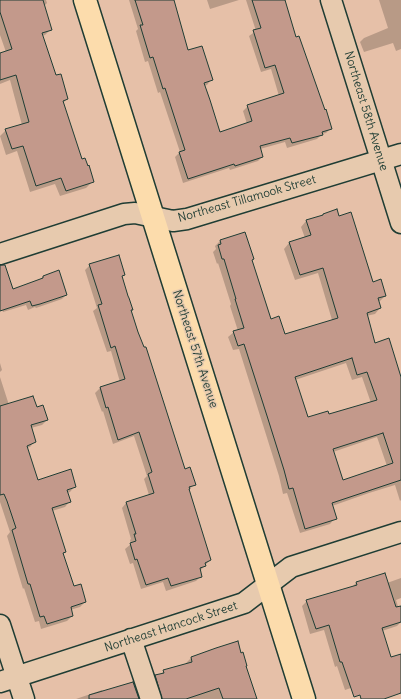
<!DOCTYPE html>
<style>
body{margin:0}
canvas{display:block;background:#e6c0a8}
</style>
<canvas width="401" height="699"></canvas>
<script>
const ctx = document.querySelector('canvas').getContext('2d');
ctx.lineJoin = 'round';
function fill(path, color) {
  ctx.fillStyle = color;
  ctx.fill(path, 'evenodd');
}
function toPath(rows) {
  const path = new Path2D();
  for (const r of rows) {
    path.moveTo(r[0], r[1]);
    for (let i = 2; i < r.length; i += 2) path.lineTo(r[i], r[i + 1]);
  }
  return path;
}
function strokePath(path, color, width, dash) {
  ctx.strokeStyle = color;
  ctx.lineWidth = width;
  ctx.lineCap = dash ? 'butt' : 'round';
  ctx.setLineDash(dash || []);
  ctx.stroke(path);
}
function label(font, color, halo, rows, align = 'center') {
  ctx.font = font + ' Delius,sans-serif';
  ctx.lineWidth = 3;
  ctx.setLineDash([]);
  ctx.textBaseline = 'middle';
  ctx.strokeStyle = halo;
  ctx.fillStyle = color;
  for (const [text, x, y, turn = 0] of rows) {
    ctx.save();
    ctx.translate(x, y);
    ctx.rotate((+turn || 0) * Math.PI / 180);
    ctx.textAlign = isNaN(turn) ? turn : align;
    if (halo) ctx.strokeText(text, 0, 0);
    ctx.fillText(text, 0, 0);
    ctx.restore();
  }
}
const shadow = toPath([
 [0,0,46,0,47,3,44,6,51,29,45,35,42,36,55,76,67,99,63,103,82,161,92,182,86,188,60,196,55,184,30,192,17,151,6,155,0,136,6,130,22,125,10,80,0,84,0,54,6,52,0,35],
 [129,0,174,0,173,0,187,52,211,80,207,85,204,86,220,133,247,124,243,111,248,106,279,96,271,69,261,72,249,36,256,31,246,0,286,0,284,2,295,38,331,128,326,133,322,134,317,139,287,148,285,142,260,149,262,157,258,161,230,170,229,168,183,183,175,157,180,152,160,92,158,93,148,61,145,62,136,31,138,29],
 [207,0,239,0,210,9],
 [379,0,401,0,401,49,396,51,393,43,364,52,360,42,364,38,388,28],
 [323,215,339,217,373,283,385,296,380,301,378,301,380,308,375,314,366,316,375,344,399,370,401,377,401,500,400,501,395,485,369,493,332,506,335,518,330,524,300,533,287,493,283,494,279,476,263,425,239,349,233,350,228,337,234,332,238,331,230,306,231,304,218,263,217,264,213,252,216,249,215,246,220,241,245,233,253,259,252,260,271,320,284,335,332,320,318,273,295,280,284,249,289,243,305,238,301,227,306,221,321,217],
 [346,363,352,380,362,377,371,403,329,416,308,418,295,380],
 [377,437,387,466,342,481,333,452],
 [90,265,124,274,121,277,132,310,131,311,184,470,194,485,188,490,210,560,200,571,201,576,196,581,166,591,163,582,141,589,133,563,130,564,125,549,131,544,130,540,131,539,122,508,126,503,149,495,144,479,147,476,134,436,113,444,103,411,102,412,95,393,100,388,120,382,111,351,107,352,93,311,97,308,85,270],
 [43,277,66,295,62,299,36,308,35,307,28,310,26,305,3,312,0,303,0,296,39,280],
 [0,363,2,370,0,372],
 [0,377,9,405,36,409,47,420,42,425,31,428,35,441,30,447,27,448,37,481,75,486,70,492,67,493,70,501,65,507,52,511,65,552,63,554,74,587,85,602,80,607,70,610,72,616,67,621,41,629,39,621,35,622,24,588,23,589,7,536,10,532,0,502],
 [384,574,387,583,401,578,401,598,396,600,401,616,401,622,397,626,382,631,389,675,345,690,337,666,335,667,324,630,310,634,302,606,307,601,352,587,356,583],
 [191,658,245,667,255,699,156,699,150,682,156,676,160,675,164,671,186,664,186,663],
 [102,690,103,692,138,699,76,699]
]);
const building = toPath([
 [0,0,43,0,52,30,42,33,56,75,61,74,68,99,63,101,82,159,85,158,88,166,89,165,94,182,66,191,61,178,36,186,23,146,12,149,5,129,29,122,16,75,0,80,0,53,12,49,0,12,0,0],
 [135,0,174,0,188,50,202,46,213,80,204,83,210,100,220,132,252,121,247,105,284,93,275,65,265,68,253,30,261,28,252,0,285,0,296,37,299,36,325,110,326,109,332,129,322,132,323,135,292,143,290,138,260,146,263,157,235,166,234,164,188,179,179,152,185,150,165,88,163,89,153,57,150,58,140,25,143,25,135,0],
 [337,209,339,216,351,212,373,282,381,279,386,296,378,298,381,308,367,313,375,343,389,338,401,377,401,480,332,503,337,519,305,529,293,488,289,489,284,470,268,419,244,344,238,346,233,331,244,328,235,299,236,299,224,259,222,259,218,245,221,244,220,240,245,232,254,259,252,260,271,319,279,316,285,334,338,318,323,268,300,275,289,242,311,235,306,220,323,215,323,214,337,209],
 [352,358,357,375,367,372,377,400,329,414,328,411,308,417,295,377,352,358],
 [383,433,393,463,343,480,333,449,383,433],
 [119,255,125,275,122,276,128,296,129,298,133,310,131,310,138,332,144,347,146,347,185,469,190,467,196,485,189,487,190,489,189,489,211,560,205,563,206,566,200,568,202,577,171,586,168,578,146,585,137,559,135,560,130,543,136,541,134,534,136,534,126,502,154,493,148,474,152,472,139,432,118,440,108,407,106,408,100,387,125,379,115,346,111,348,98,305,102,304,89,264,119,255],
 [0,265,5,265,13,289,43,278,43,276,59,270,67,295,40,304,32,306,30,301,0,311,0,265],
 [33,396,37,407,43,405,48,420,31,425,36,442,27,446,38,480,71,469,76,487,67,490,71,502,52,508,66,552,63,553,74,586,81,584,86,602,71,607,73,616,47,624,44,616,40,617,30,584,28,584,12,530,16,528,7,501,4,494,0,495,0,406,33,396],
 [385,573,396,607,401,606,401,622,382,628,391,657,401,654,401,693,384,699,361,699,360,695,354,697,342,662,340,662,329,625,316,629,306,600,357,585,356,582,385,573],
 [238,641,241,653,243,652,247,666,246,666,257,699,223,699,219,688,186,699,162,699,155,675,164,673,163,670,192,662,191,657,216,648,238,641],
 [133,682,139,699,89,699,89,695,133,682]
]);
const minor = toPath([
 [331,0,401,223],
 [0,254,124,214,135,213,173,221,187,219,401,154],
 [0,625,24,699],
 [131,639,151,699],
 [0,682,244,603,291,567,401,532]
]);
const major = toPath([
 [85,0,304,699]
]);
const streetNames = [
 ["Northeast 58th Avenue",366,111,73],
 ["Northeast Tillamook Street",247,199,-16],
 ["Northeast 57th Avenue",195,349,72],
 ["Northeast Hancock Street",171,627,-18]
];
fill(shadow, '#0003');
fill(building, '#c3998b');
strokePath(building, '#1f3d34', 1);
strokePath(minor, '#1f3d34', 23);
strokePath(major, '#1f3d34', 25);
strokePath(minor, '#e7caae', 20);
strokePath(major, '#fcdcac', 22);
label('12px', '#1f3d34', '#e7caae', streetNames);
</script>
